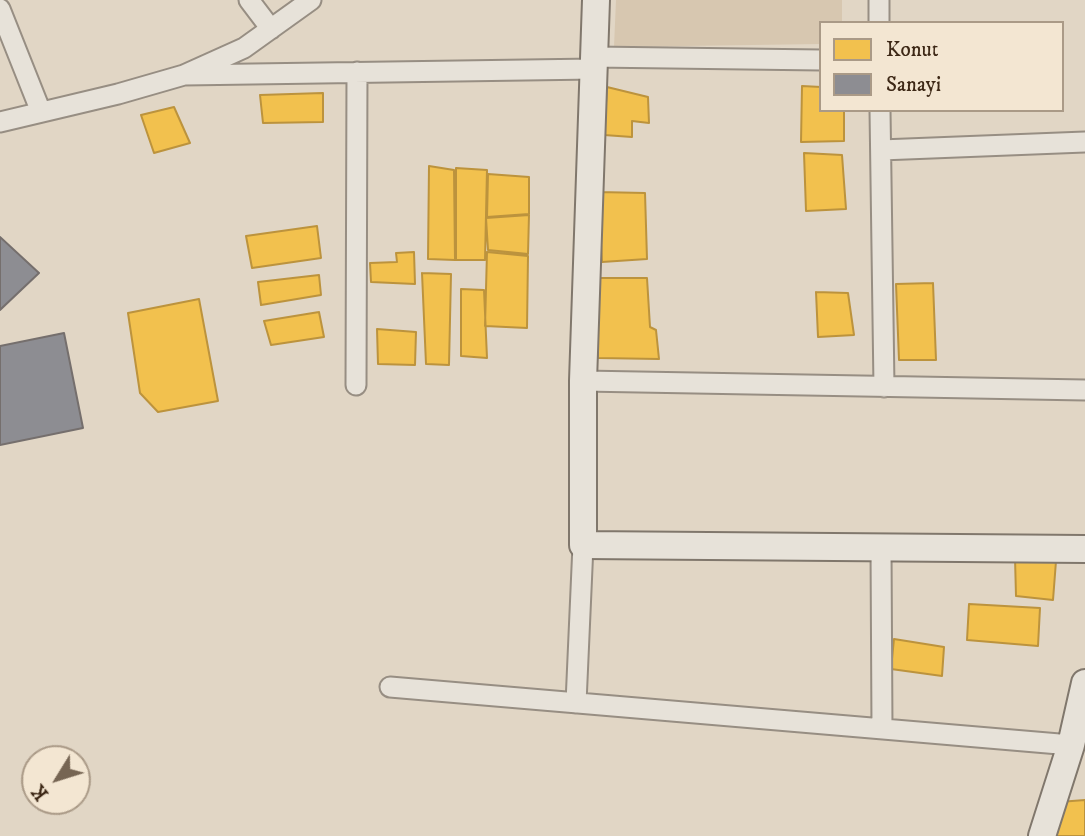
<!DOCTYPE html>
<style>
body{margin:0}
#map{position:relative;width:1085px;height:836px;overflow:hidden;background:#e1d6c5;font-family:"IM FELL DW Pica",serif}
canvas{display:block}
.legend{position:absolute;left:819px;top:21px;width:245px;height:91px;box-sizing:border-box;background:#f3e6d2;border:2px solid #aa9a87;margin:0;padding:9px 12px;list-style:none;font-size:21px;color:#3d2816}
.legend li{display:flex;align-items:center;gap:14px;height:35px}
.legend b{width:35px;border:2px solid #aa9a87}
.north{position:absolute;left:21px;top:745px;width:70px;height:70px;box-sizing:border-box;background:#f3e6d2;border:2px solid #aa9a87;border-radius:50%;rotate:232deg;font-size:19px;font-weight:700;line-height:28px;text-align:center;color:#3d2816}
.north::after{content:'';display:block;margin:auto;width:24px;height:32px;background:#766553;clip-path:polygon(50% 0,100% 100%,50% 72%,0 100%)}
</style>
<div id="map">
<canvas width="1085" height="836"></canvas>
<ul class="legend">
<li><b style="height:19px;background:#f2c14e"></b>Konut</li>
<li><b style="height:19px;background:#8d8d92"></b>Sanayi</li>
</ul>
<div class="north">K</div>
</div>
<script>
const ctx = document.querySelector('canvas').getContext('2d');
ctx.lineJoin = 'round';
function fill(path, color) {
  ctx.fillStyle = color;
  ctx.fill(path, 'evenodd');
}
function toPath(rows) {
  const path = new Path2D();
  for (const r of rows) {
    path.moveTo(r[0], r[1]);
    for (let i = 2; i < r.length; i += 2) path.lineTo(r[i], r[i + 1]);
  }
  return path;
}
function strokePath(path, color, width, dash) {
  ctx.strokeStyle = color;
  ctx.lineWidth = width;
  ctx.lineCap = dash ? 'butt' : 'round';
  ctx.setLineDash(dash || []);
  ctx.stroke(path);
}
const green = toPath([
 [616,0,842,0,842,23,821,23,821,44,614,47]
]);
const homes = toPath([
 [802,86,821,87,821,110,844,110,844,141,801,142,802,86],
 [607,87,648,97,649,123,632,121,632,137,604,135,607,87],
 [323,93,323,122,263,123,260,95,323,93],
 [174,107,190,143,154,153,141,115,174,107],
 [804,153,842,155,846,209,806,211,804,153],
 [429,166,454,170,455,260,428,259,429,166],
 [456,168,487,170,485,260,456,260,456,168],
 [488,174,529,177,529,214,487,217,488,174],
 [598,192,645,193,647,259,602,262,598,192],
 [529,215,528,254,488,250,486,218,529,215],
 [317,226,321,258,252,268,246,236,317,226],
 [414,252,415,284,371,282,370,263,397,262,396,253,414,252],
 [487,252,528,256,527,328,485,326,487,252],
 [422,273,451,274,449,365,426,364,422,273],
 [319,275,321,295,261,305,258,282,319,275],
 [597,278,647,278,650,327,656,330,659,359,598,358,597,278],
 [933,283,936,360,899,360,896,284,933,283],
 [461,289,484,290,487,358,461,356,461,289],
 [816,292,848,293,854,335,818,337,816,292],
 [199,299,218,401,158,412,140,393,128,313,199,299],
 [319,312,324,337,271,345,264,321,319,312],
 [377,329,416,332,415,365,378,364,377,329],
 [1015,558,1056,561,1053,600,1016,596,1015,558],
 [969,604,1040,608,1038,646,967,640,969,604],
 [894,639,944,647,942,676,891,669,894,639],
 [1085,800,1085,836,1051,836,1059,802,1085,800]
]);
const industry = toPath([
 [0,237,39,273,0,310,0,237],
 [64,333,83,428,0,445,0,346,64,333]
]);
const street = toPath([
 [249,0,271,29],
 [879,0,879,23],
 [0,9,41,112],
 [594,57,821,60],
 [184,75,594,69],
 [880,110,884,387],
 [0,122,118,94,184,75,244,48,311,0],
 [881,150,1085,142],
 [583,381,1085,390],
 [356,385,357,72],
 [881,547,882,729],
 [390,687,1071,745],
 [576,703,583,545]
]);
const secondary = toPath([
 [596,0,583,381,583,545,1085,549],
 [1042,836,1071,745,1085,683]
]);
fill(green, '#d7c7b0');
fill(homes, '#f2c14e');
strokePath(homes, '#bc933d', 2);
fill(industry, '#8d8d92');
strokePath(industry, '#756f6d', 2);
strokePath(street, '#978e83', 23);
strokePath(secondary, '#80776c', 30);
strokePath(street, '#e7e2d9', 19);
strokePath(secondary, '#e7e2d9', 26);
</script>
